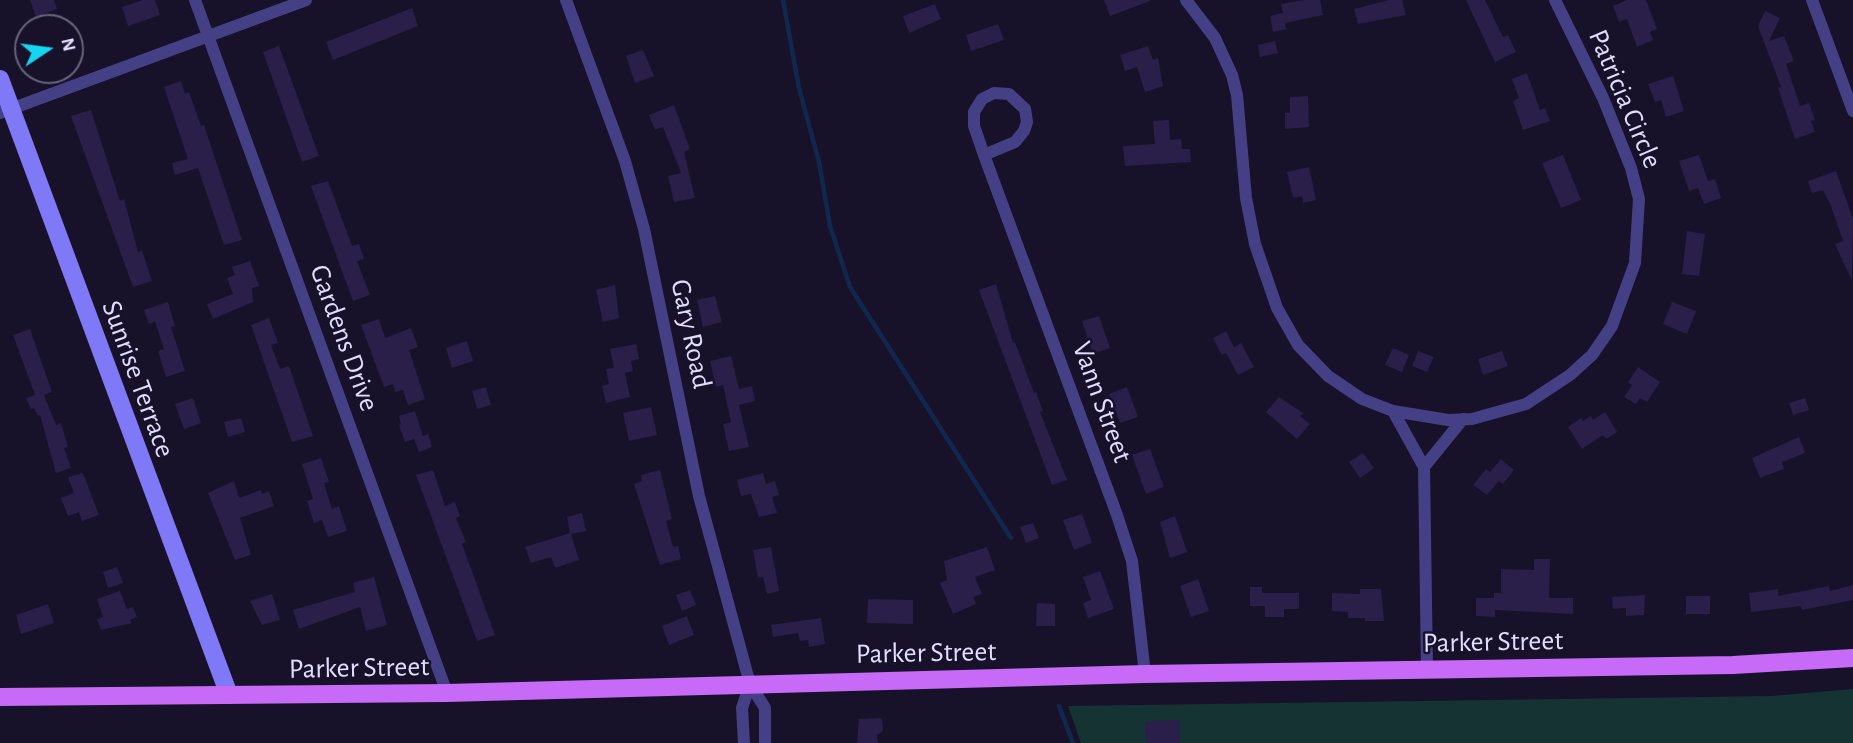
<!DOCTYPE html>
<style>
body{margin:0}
#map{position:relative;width:1853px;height:743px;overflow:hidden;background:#171229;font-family:"Alegreya Sans",sans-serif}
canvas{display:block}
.north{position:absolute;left:14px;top:14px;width:70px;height:70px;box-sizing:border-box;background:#171229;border:2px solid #68637e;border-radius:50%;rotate:77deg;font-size:19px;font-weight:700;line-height:28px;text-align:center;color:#e1ddfd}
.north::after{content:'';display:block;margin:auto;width:24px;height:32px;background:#14d6f2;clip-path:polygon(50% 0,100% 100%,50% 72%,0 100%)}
</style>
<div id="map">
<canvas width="1853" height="743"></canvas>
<div class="north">N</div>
</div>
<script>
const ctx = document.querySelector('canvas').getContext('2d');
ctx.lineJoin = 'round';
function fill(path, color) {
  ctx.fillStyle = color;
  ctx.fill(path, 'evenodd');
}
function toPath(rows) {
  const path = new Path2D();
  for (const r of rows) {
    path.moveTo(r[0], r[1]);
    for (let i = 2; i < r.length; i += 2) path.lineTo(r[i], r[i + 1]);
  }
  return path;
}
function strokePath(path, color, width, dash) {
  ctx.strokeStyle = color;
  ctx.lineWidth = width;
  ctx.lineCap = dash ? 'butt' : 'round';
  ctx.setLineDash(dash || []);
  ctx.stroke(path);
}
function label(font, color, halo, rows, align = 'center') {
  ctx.font = font + ' "Alegreya Sans",sans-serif';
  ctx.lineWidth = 5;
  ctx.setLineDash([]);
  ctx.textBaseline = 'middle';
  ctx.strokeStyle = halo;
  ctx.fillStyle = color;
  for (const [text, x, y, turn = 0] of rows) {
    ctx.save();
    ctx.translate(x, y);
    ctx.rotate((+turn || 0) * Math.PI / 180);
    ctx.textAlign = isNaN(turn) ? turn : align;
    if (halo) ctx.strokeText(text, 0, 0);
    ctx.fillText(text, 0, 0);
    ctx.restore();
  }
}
const green = toPath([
 [1853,689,1853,743,1081,743,1068,706,1772,696]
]);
const stream = toPath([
 [783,0,799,88,819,162,830,226,850,287,1011,538],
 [1059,706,1073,743]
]);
const building = toPath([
 [30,0,54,0,57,9,36,17],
 [143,0,155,0,160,15,128,26,122,7],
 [1104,0,1150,0,1150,1,1110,16],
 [1304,0,1320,0,1323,15,1285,23,1286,29,1273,32,1270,16,1283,13,1281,4],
 [1389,0,1402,0,1406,15,1358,24,1354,9],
 [1466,0,1485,0,1503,37,1508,35,1516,52,1495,62],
 [1627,0,1646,0,1657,29,1650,32,1653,40,1637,47,1627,19,1619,22,1613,6],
 [935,4,941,19,909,33,903,16],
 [412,8,418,26,333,60,326,42],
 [1765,11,1780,18,1769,41,1784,36,1794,61,1786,64,1800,106,1809,103,1815,120,1811,121,1815,132,1795,139,1778,88,1781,87,1758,26],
 [998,24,1004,40,971,51,966,35],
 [1275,41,1278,53,1260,57,1258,45],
 [279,46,319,156,302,162,263,52],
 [1148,46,1153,60,1158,58,1163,86,1145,92,1137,67,1125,71,1120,55],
 [643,50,654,76,635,83,626,56],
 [1527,73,1540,110,1545,108,1550,121,1523,130,1513,101,1519,98,1512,79],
 [1673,76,1684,111,1666,117,1661,100,1655,102,1648,84],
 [181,81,185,94,189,92,201,126,204,125,242,240,224,245,198,168,175,175,172,163,188,159,164,87],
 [1308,96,1309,127,1285,129,1285,113,1290,113,1290,97],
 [674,105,690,149,684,152,695,198,674,202,668,176,681,173,663,127,655,130,649,115],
 [91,110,120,201,124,199,138,252,142,250,152,281,133,287,71,116],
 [1169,120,1170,140,1181,139,1182,149,1190,149,1191,162,1125,166,1123,146,1155,144,1153,121],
 [1563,155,1581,200,1561,208,1542,163],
 [1699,155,1708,181,1715,179,1721,198,1704,204,1698,188,1689,191,1679,161],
 [1309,167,1316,200,1303,203,1302,196,1293,198,1287,172],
 [1836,171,1853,219,1852,281,1835,244,1843,241,1830,203,1823,190,1812,193,1808,181],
 [328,181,352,246,359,244,364,259,357,261,370,295,353,301,311,186],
 [1687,231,1705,234,1699,276,1682,274],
 [250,261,259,286,252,288,253,302,213,319,207,304,233,294,227,278,235,275,232,267],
 [996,284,1013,343,1015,342,1034,393,1036,392,1043,411,1040,412,1067,480,1052,485,979,290],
 [615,285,619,318,603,322,596,290],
 [715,296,722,322,703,327,697,300],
 [168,302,175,326,171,327,185,371,166,377,158,351,164,349,155,321,149,324,144,310],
 [1672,302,1696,311,1687,334,1663,324],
 [1099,316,1110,348,1093,354,1082,321],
 [269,318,278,343,271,345,280,369,289,366,313,436,292,442,251,325],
 [379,319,385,338,411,328,418,347,409,350,425,399,408,405,403,390,395,392,393,384,384,387,361,325],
 [30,329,52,392,44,395,56,425,61,423,68,447,64,448,71,468,56,473,40,415,38,416,34,408,31,409,26,398,35,395,13,335],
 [1226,331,1234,347,1241,343,1254,367,1238,375,1226,353,1222,355,1213,338],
 [467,341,473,361,452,368,446,348],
 [636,344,639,359,631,361,633,371,625,373,630,397,606,403,602,386,609,384,606,369,614,368,610,349],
 [1393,348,1409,355,1402,372,1385,365],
 [1418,351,1434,357,1427,372,1412,366],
 [1502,351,1508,366,1483,375,1478,359],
 [731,356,739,389,752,386,755,401,739,405,749,447,729,451,723,424,731,422,723,385,716,387,710,361],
 [1638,367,1660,382,1647,402,1640,398,1636,404,1624,397,1632,385,1628,382],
 [486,387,491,405,477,409,472,391],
 [1127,387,1138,417,1120,423,1109,394],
 [1279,397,1303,413,1300,416,1310,424,1297,439,1266,412],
 [193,398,201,423,184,429,175,404],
 [1805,398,1809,410,1793,415,1789,403],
 [651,407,657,435,629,441,623,413],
 [415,411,423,436,428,434,432,447,419,452,414,439,405,442,399,425,401,424,399,416],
 [1605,412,1617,432,1606,439,1603,435,1582,449,1568,427,1581,418,1583,421,1591,416,1593,420],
 [241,418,245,432,228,437,224,422],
 [1799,437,1805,453,1782,462,1784,469,1760,478,1752,458],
 [1150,449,1164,487,1146,494,1132,455],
 [1363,453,1374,468,1360,478,1349,462],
 [321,458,329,482,324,483,332,509,339,506,347,531,328,537,322,520,314,523,307,501,313,499,302,464],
 [1501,459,1514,470,1503,484,1499,481,1487,495,1473,485,1486,469,1490,472],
 [433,470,445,506,455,502,460,516,456,518,466,542,462,544,495,635,477,641,416,475],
 [660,470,672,519,666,521,673,547,678,546,681,559,660,565,634,484,642,481,641,475],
 [83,473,99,515,82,521,79,512,68,516,61,498,74,493,68,477],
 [763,473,766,484,775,481,779,495,772,497,777,513,759,517,751,494,741,496,737,480],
 [234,481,239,498,261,490,262,494,269,491,274,506,240,518,251,555,235,560,208,493],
 [582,513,586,531,571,534,579,560,555,568,551,557,531,563,525,547,570,533,567,517],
 [1082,514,1092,543,1074,550,1063,520],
 [1175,516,1187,552,1170,558,1160,522],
 [1033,523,1039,538,1026,543,1020,527],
 [771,547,779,591,767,594,763,577,758,578,753,550],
 [987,547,995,570,975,577,982,594,973,597,976,604,953,614,940,583,947,580,944,561],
 [1534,559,1550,559,1549,598,1573,598,1573,614,1495,610,1495,617,1476,616,1476,598,1494,598,1494,593,1501,593,1501,569,1534,570],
 [117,567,123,583,108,588,103,572],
 [1100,571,1114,609,1088,618,1083,603,1091,600,1083,577],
 [374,577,387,625,366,631,360,607,299,629,293,610,355,592,353,583],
 [1198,579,1209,611,1191,617,1180,586],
 [1853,585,1853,600,1802,610,1801,606,1751,612,1749,593,1778,589,1778,596,1829,586,1830,591],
 [1250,587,1262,587,1262,593,1299,593,1299,609,1284,609,1284,617,1265,617,1265,606,1250,606],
 [1360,589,1381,589,1384,621,1365,621,1365,618,1348,618,1348,612,1332,611,1332,593,1360,594],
 [690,590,696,605,682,611,676,595],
 [120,591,127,609,133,607,137,617,130,620,132,623,101,630,97,619,103,617,97,599],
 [272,594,280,620,262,625,250,601],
 [1645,595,1644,615,1626,616,1626,608,1613,609,1612,597],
 [1686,596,1710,596,1710,614,1686,614],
 [868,599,913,600,913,624,867,623],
 [1037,603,1055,604,1055,626,1036,626],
 [48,604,54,623,21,634,16,615],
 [687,616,694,635,669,645,662,626],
 [821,618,825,644,809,647,808,640,800,641,798,633,773,637,771,625],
 [882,718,883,731,877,735,878,743,857,743,859,719],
 [1180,720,1180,743,1146,743,1145,721]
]);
const street = toPath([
 [195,0,447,693],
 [566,0,625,161,644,229,699,496,750,684,765,708,765,743],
 [1186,0,1215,38,1232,75,1237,95,1246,198,1255,244,1277,308,1298,345,1328,376,1362,399,1393,411,1448,420,1472,419,1526,404,1570,375,1592,355,1612,326,1635,263,1639,199,1631,168,1603,98,1555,0],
 [1812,0,1853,111],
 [0,113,306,0],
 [984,155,1015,142,1024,131,1027,122,1025,109,1009,94,994,93,982,99,974,112,974,126,984,155,1117,515,1132,561,1145,674],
 [1393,411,1424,467,1427,669],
 [1424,467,1463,419],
 [744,743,742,708,750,684]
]);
const secondary = toPath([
 [0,79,229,695]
]);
const primary = toPath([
 [0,697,447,693,1145,674,1733,665,1853,658]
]);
const streetNames = [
 ["Patricia Circle",1625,99,67],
 ["Gary Road",691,334,78],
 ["Gardens Drive",344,338,70],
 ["Sunrise Terrace",138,379,70],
 ["Vann Street",1102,402,70],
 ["Parker Street",1493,642,-1],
 ["Parker Street",926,653,-1],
 ["Parker Street",359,668,-1]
];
fill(green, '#163333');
strokePath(stream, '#12274d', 4.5);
fill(building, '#291f49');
strokePath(street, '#454085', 12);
strokePath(secondary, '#8079f7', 18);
strokePath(primary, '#c66af7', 18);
label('28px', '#e1ddfd', '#171229', streetNames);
</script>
